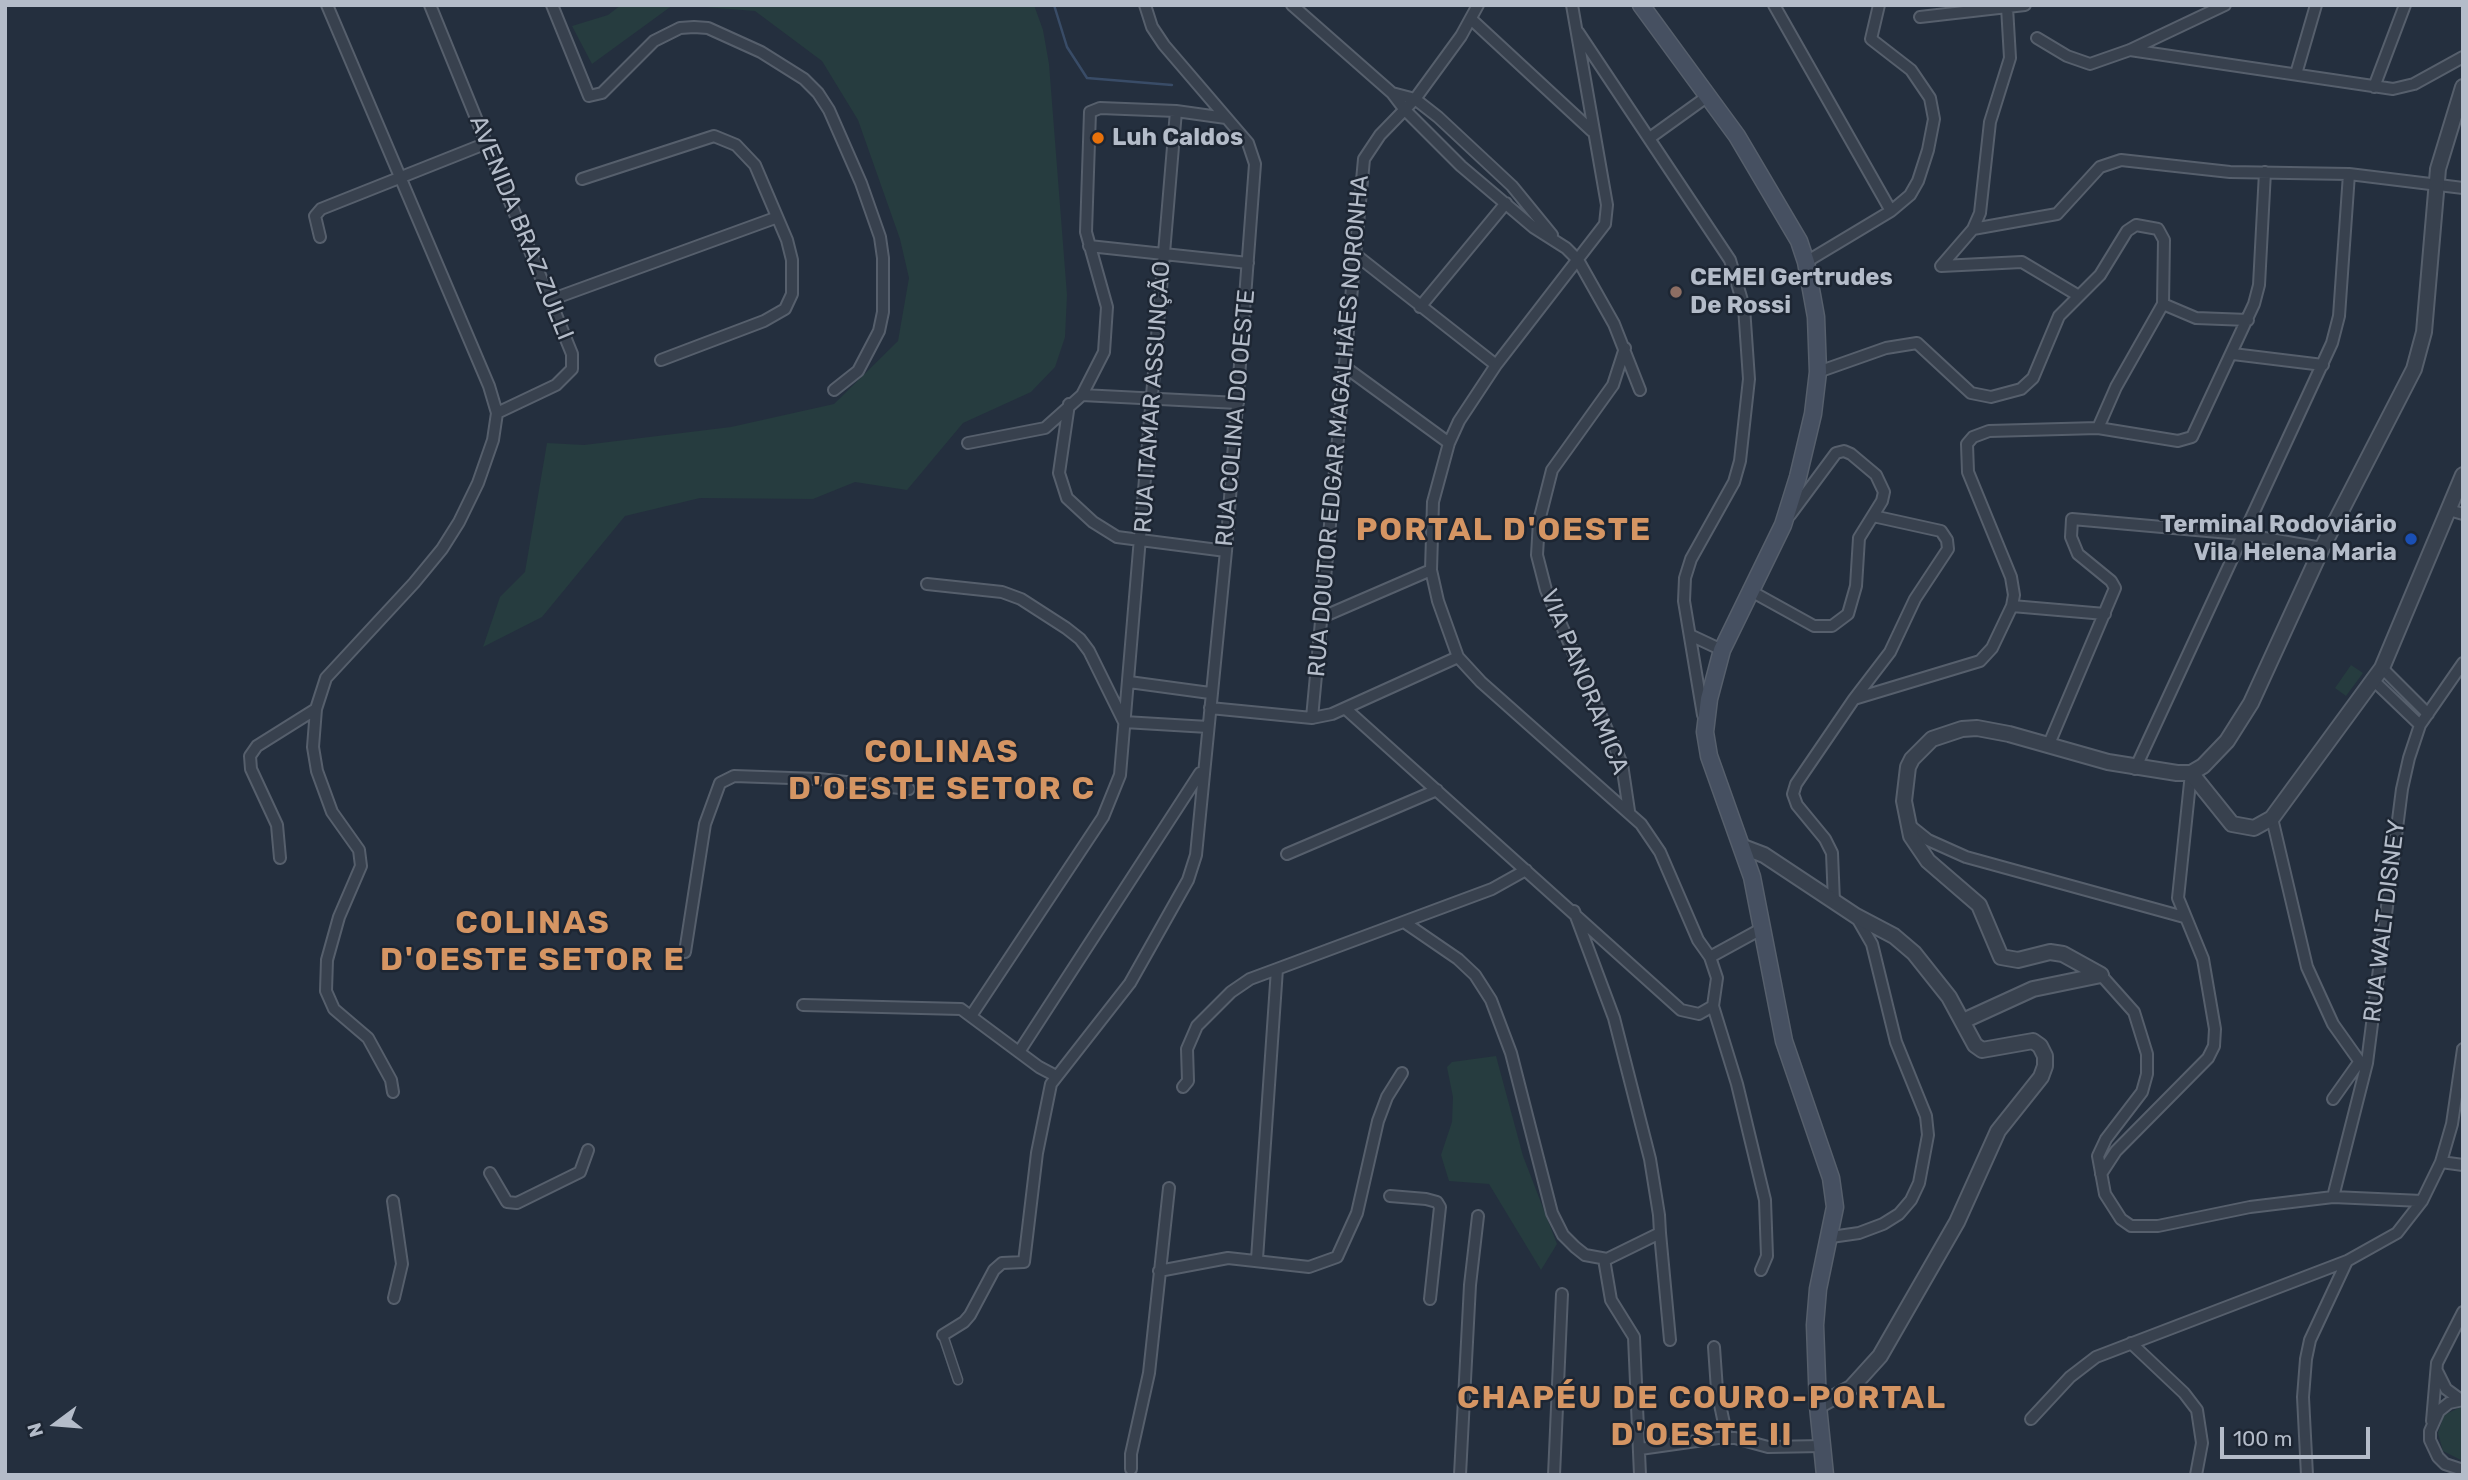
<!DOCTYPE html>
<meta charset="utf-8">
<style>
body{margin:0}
#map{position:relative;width:2468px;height:1480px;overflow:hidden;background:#242f3e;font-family:Rubik,sans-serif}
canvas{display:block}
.frame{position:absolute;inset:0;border:7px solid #b4bcc9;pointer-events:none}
.north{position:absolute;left:21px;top:1389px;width:70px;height:70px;-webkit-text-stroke:5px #1d2633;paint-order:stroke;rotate:254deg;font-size:19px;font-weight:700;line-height:28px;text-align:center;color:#b4bcc9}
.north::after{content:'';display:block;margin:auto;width:24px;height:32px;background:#b4bcc9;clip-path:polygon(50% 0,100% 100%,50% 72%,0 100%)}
.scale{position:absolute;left:2220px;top:1427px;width:150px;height:32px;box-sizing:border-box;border:4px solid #b4bcc9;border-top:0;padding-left:9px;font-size:21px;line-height:24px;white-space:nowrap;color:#b4bcc9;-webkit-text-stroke:5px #1d2633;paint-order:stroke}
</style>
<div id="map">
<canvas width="2468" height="1480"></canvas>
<div class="frame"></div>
<div class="north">N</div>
<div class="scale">100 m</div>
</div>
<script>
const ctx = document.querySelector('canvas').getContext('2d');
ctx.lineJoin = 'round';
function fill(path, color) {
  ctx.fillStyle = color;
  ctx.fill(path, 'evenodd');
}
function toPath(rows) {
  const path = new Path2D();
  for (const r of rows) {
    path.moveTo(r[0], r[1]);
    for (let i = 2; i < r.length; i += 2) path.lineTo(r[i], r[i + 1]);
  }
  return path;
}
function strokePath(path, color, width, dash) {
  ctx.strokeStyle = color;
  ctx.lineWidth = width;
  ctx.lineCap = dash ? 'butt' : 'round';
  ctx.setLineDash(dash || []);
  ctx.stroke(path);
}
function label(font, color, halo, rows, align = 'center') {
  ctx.font = font + ' Rubik,sans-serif';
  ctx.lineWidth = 5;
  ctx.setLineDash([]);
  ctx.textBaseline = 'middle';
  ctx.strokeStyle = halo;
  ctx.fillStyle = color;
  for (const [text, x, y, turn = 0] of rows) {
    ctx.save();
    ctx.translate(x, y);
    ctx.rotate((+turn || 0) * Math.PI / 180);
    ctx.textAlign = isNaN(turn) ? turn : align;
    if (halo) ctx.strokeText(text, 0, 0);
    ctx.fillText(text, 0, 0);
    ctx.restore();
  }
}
const green = toPath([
 [621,5,673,5,592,64,572,26,608,15],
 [680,5,1034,5,1043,30,1049,64,1067,295,1065,337,1055,367,1031,392,963,423,907,490,855,482,813,499,700,498,625,516,542,617,483,647,500,597,525,572,547,443,584,445,731,427,834,404,898,341,909,278,900,239,858,120,822,61,755,11],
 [2351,665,2363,673,2346,696,2335,688],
 [1496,1056,1523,1156,1557,1244,1541,1270,1489,1184,1449,1181,1441,1155,1452,1122,1453,1097,1447,1067,1452,1062],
 [2463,1406,2463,1461,2443,1451,2438,1433,2444,1415]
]);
const stream = toPath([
 [1054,5,1067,47,1087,78,1172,85]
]);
const pedestrian = toPath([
 [943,1335,958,1380]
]);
const minor = toPath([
 [327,5,489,386,497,413,493,440,478,483,459,522,442,549,414,583,326,678,316,709,313,747,317,771,332,812,359,850,361,866,339,917,327,960,326,991,334,1009,368,1038,391,1080,393,1092],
 [430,5,572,354,572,369,556,385,497,413],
 [552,5,589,96,602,93,654,41,680,28,694,27,708,28,761,52,804,79,818,93,829,110,861,183,880,237,883,258,883,312,879,331,858,371,834,390],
 [1292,5,1392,93,1405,110,1461,166,1533,227,1566,248,1578,260,1614,324,1640,390],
 [1572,5,1607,205,1605,224,1496,365,1459,421,1449,443,1433,502,1431,570,1438,601,1458,657,1481,682,1641,824,1660,852,1698,940,1710,957,1763,928],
 [1774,5,1891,211],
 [2007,7,2010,58,1990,122,1980,213,1973,229,1941,266,2022,262,2079,296],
 [1920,17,2025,5],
 [1472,20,1592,131],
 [1578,32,1730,260,1744,307,1749,379,1740,461,1734,482,1691,559,1685,578,1684,601,1703,715],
 [2037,38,2067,56,2090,64,2130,50,2225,5],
 [2130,50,2393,89,2414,84,2463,57],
 [2296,74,2316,5],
 [2374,87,2405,5],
 [1392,93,1415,99,1438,117,1512,186,1552,235],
 [1651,137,1708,96],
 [582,179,714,136,736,145,755,165,787,240,792,260,792,294,785,309,764,321,661,360],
 [1973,229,2057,214,2100,167,2121,160,2230,172,2349,174,2463,188],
 [320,237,315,216,321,209,487,143],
 [1089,246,1248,263],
 [1356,255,1496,365],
 [1806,262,1891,211,1910,195,1918,181,1928,150,1934,119,1930,98,1911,70,1871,39,1879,5],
 [550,300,775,218],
 [1420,307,1506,203],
 [1625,348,1613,385,1552,470,1539,521,1537,555,1546,590,1622,764,1629,811],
 [2233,354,2323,365],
 [1345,367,1449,443],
 [1818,372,1886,348,1917,343,1971,393,1991,397,2021,389,2033,378,2059,316,2100,275,2127,231,2136,225,2158,229,2164,240,2163,304,2196,318,2248,320],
 [1082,395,1238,403],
 [1069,404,1059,473,1067,498,1093,522,1117,537,1226,551],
 [2098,428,2116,387,2163,304],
 [968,443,1045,428,1082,395,1104,352,1107,307,1086,232,1090,112,1100,108,1176,111,1226,118],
 [2449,510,2463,514],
 [927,584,1002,592,1021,599,1066,628,1080,639,1089,651,1124,722,1208,727],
 [1749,590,1814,626,1832,626,1848,614,1856,586,1859,538,1882,501,1884,492,1876,475,1851,454,1844,451,1836,453,1790,515],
 [2012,606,2105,614],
 [1320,618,1431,570],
 [1690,635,1722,650],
 [2382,668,2428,714],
 [2372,679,2420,725],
 [1129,682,1210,693],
 [1854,699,1890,652,1915,599,1948,549,1947,540,1941,531,1873,516],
 [1210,708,1312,718,1332,714,1458,657],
 [1347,710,1681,1010,1699,1014,1713,1006,1717,978,1710,957],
 [1312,718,1364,159,1380,135,1415,99,1461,36,1478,5],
 [2049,744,2115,588,2111,581,2078,554,2071,537,2072,519,2241,534,2322,548],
 [2135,769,2332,343,2339,316,2349,174],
 [2272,818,2307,967,2333,1024,2365,1069],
 [1908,824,1928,840,1966,857,2184,917],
 [1287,854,1437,790],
 [280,858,277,825,251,769,250,756,257,746,316,709],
 [1834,902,1832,853,1825,839,1797,805,1793,794,1796,784,1854,699,1980,661,1992,648,2012,606,2014,595,2011,577,1968,472,1967,444,1973,437,1989,431,2098,428,2178,441,2192,437,2254,304,2259,285,2265,172],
 [1404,922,1458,959,1475,975,1491,1000,1511,1053,1552,1213,1563,1235,1575,1247,1585,1255,1607,1259,1660,1233,1659,1215,1650,1159,1614,1018,1574,911],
 [685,952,705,824,720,783,734,776,819,779,909,789],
 [2101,975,2134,1012,2147,1054,2147,1074,2142,1092,2106,1139,2098,1156,2105,1194,2121,1219,2131,1226,2158,1226,2250,1207,2333,1197,2422,1201],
 [803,1005,961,1009,1039,1067,1056,1076],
 [1713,1006,1737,1084,1765,1200,1767,1256,1761,1270],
 [971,1016,1103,817,1120,775,1176,111],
 [1019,1052,1200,773],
 [1183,1087,1188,1081,1187,1049,1197,1026,1231,992,1250,979,1277,969],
 [2333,1099,2360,1061],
 [2441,1162,2463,1165],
 [490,1173,507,1202,517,1203,580,1172,588,1150],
 [2101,1174,2116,1151,2208,1058,2214,1046,2215,1029,2203,959,2178,898,2191,773],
 [1390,1196,1426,1199,1437,1202,1440,1207,1430,1299],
 [2333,1197,2367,1063,2402,789,2409,758,2420,725,2463,663],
 [393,1201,402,1264,394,1298],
 [1660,1233,1670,1340],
 [1831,1237,1859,1233,1883,1224,1899,1214,1911,1200,1919,1183,1928,1135,1926,1116,1896,1042,1872,944,1857,918],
 [1257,1259,1277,969,1492,889,1526,870],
 [1604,1259,1611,1300,1634,1337,1640,1475],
 [1159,1271,1228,1258,1309,1267,1337,1257,1357,1213,1378,1121,1387,1097,1402,1073],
 [943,1335,964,1322,970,1315,994,1270,1002,1263,1024,1262,1037,1153,1051,1084,1130,983,1188,880,1196,855,1226,551,1255,164,1248,143,1164,45,1152,27,1145,5],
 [2131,1343,2184,1393,2197,1410,2202,1443,2196,1475],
 [1714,1347,1717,1390,1727,1438],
 [2437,1371,2446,1389,2461,1400],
 [2463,1400,2449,1403,2439,1411,2430,1431,2430,1440,2438,1457,2445,1464,2463,1470],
 [2031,1419,2070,1377,2096,1357,2347,1261,2397,1233,2422,1201,2441,1162,2452,1124,2463,1049],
 [2432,1421,2437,1363,2463,1312],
 [1640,1449,1718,1438,1735,1438,1768,1447,1822,1446],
 [1131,1469,1131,1454,1149,1373,1169,1188],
 [1460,1475,1470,1285,1478,1216],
 [1554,1475,1562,1294],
 [2307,1475,2303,1397,2306,1359,2310,1340,2347,1261]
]);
const tertiary = toPath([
 [2191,773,2232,824,2254,828,2272,818,2382,668,2463,475],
 [1743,847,1764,855,1856,916,1894,936,1914,953,1949,997,1975,1045,1982,1050,2033,1041,2040,1046,2045,1056,2045,1066,2041,1077,1998,1131,1957,1222,1880,1356,1851,1388,1818,1406],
 [2101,975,2063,954,2050,952,2018,960,2001,957,1979,905,1928,861,1911,836,1904,801,1908,767,1912,759,1932,739,1962,729,1977,728,2009,734,2108,762,2177,773,2191,773,2203,766,2227,741,2251,703,2322,548,2414,369,2424,332,2438,169,2463,87],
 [1963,1021,2033,989,2101,975]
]);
const secondary = toPath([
 [1641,5,1737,136,1799,241,1806,262,1816,317,1818,372,1813,414,1798,477,1783,525,1722,650,1709,699,1705,732,1709,756,1752,877,1784,1041,1831,1178,1835,1207,1818,1289,1815,1325,1818,1406,1825,1475]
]);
const markers = [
 [1098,138,7,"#e8710a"],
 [1676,292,7,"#8d6e63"],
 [2411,539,7,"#1a4fb4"]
];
const poiNames = [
 ["Luh Caldos",1112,138],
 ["CEMEI Gertrudes",1690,278],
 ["De Rossi",1690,306],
 ["Terminal Rodoviário",2397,525,"right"],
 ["Vila Helena Maria",2397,553,"right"]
];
const streetNames = [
 ["AVENIDA BRAZ ZULLI",521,228,68],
 ["RUA ITAMAR ASSUNÇÃO",1153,397,-86],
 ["RUA COLINA DO OESTE",1236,418,-85],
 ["RUA DOUTOR EDGAR MAGALHÃES NORONHA",1339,426,-85],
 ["VIA PANORAMICA",1584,682,68],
 ["RUA WALT DISNEY",2385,921,-83]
];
const districtNames = [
 ["PORTAL D'OESTE",1504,531],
 ["COLINAS",942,753],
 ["D'OESTE SETOR C",942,790],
 ["COLINAS",533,924],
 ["D'OESTE SETOR E",533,961],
 ["CHAPÉU DE COURO-PORTAL",1702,1399],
 ["D'OESTE II",1702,1436]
];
fill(green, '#263c3f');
strokePath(stream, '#394c67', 2.5);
strokePath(pedestrian, '#565f6c', 11);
strokePath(minor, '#565f6c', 14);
strokePath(tertiary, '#565f6c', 18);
strokePath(secondary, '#565f6c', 19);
strokePath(pedestrian, '#38414e', 8);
strokePath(minor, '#38414e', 10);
strokePath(tertiary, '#38414e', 14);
strokePath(secondary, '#465061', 16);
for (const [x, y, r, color] of markers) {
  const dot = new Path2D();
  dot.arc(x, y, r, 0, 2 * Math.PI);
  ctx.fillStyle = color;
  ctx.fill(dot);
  strokePath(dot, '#1d2633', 2.5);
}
label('bold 24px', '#b4bcc9', '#1d2633', poiNames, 'left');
label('24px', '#b4bcc9', '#1d2633', streetNames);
ctx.letterSpacing = '2px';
label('bold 32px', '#d59563', '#1d2633', districtNames);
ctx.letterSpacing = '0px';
</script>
